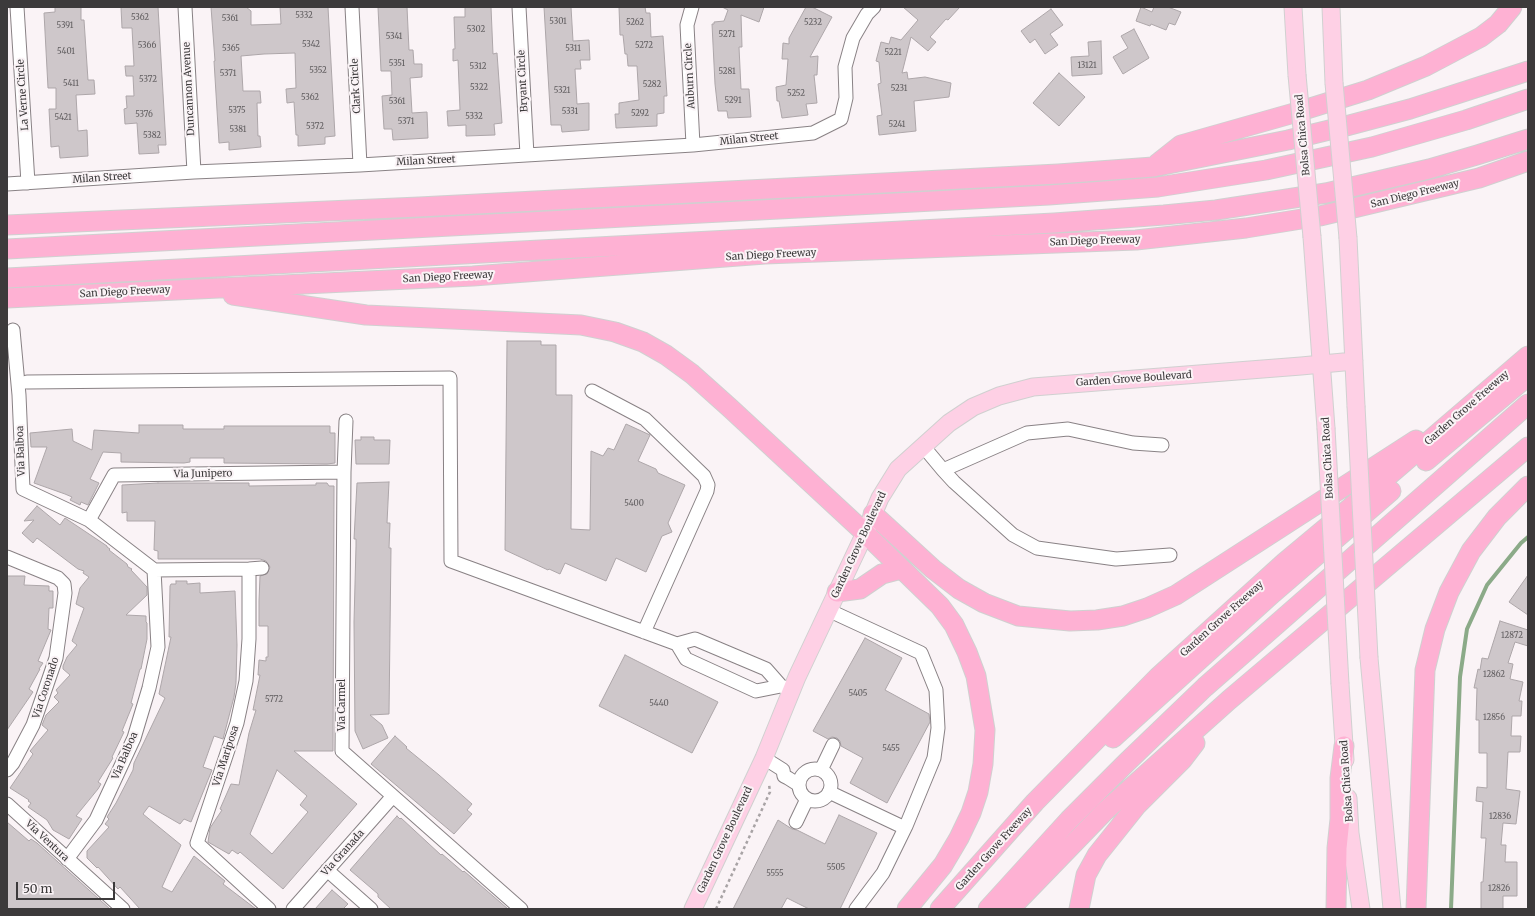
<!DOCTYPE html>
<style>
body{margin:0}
#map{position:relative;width:1535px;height:916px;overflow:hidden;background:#faf3f6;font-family:Merriweather,serif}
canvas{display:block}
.frame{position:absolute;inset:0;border:8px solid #3c3a3b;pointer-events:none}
.scale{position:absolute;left:16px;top:882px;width:99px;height:18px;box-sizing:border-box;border:2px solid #3c3a3b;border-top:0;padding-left:5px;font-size:12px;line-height:14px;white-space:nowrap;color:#3c3a3b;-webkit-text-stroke:3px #faf3f6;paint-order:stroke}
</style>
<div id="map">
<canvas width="1535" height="916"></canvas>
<div class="frame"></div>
<div class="scale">50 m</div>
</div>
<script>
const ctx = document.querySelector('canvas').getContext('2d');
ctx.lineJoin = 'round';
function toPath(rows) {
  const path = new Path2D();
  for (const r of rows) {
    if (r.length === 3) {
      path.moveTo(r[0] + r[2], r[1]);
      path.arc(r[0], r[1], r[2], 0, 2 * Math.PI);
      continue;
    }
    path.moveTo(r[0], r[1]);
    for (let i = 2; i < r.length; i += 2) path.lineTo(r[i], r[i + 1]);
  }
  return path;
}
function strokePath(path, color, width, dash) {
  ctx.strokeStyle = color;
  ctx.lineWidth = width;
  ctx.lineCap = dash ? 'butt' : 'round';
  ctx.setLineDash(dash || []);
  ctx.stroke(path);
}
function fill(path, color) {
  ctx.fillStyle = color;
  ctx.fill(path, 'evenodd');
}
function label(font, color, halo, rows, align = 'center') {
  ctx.font = font + ' Merriweather,serif';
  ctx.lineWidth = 4;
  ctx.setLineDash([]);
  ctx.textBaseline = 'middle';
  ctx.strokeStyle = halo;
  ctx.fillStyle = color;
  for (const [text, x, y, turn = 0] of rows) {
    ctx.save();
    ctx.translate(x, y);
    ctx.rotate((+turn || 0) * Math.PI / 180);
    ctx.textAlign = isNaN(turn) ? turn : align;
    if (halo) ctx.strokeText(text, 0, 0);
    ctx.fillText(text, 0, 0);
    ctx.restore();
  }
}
const stream = toPath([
 [1451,909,1460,677,1467,629,1487,585,1521,543,1528,537]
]);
const building = toPath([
 [55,7,81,7,81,20,84,20,88,80,94,80,95,94,76,95,78,131,87,130,88,156,60,158,59,146,51,147,49,109,56,109,56,88,48,88,44,13,55,12,55,7],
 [121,7,158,7,166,145,158,145,159,153,139,154,137,123,125,124,124,109,127,108,126,96,134,96,133,76,126,76,125,66,134,66,132,28,122,28,121,7],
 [211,7,246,7,251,11,251,25,281,24,280,7,328,7,335,136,325,137,325,144,298,146,298,135,296,135,294,102,287,103,286,89,296,88,295,53,264,54,241,56,243,91,260,91,261,103,257,103,258,136,260,136,261,147,229,150,229,142,219,143,214,61,215,61,211,7],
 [378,7,407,7,409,50,413,50,414,64,422,64,422,77,410,78,412,113,427,112,428,138,393,140,392,129,384,129,382,96,392,95,391,71,381,71,378,7],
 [465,7,491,7,493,54,497,53,502,123,494,124,495,135,466,136,466,125,448,126,447,111,460,110,458,60,453,61,453,49,455,49,454,17,465,17,465,7],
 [544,7,571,7,573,41,589,40,590,60,580,60,581,69,575,69,577,104,589,103,589,130,562,132,561,125,551,125,544,7],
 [619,7,645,7,646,13,650,13,651,37,663,36,667,96,664,96,664,113,657,114,657,126,616,128,615,114,619,114,619,103,639,100,637,66,628,66,627,54,625,54,623,35,620,35,619,7],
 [722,7,764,7,759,22,741,15,742,47,739,47,741,89,749,89,751,117,728,118,727,111,718,111,715,84,712,24,714,24,714,22,724,21,728,10,722,7],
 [806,7,812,7,832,17,810,57,818,56,817,75,814,75,817,103,806,104,808,115,782,118,779,101,777,101,776,87,786,85,788,59,782,59,783,43,789,44,789,38,806,7],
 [903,7,960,7,948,20,946,19,930,37,936,42,928,51,911,37,902,73,907,72,908,79,925,77,951,83,949,97,914,101,916,131,879,135,877,116,882,115,878,84,881,83,879,62,876,61,881,42,889,44,891,37,901,40,918,20,903,7],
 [1141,7,1152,12,1154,7,1168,7,1181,12,1175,25,1169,23,1166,30,1151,24,1150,26,1136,21,1141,7],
 [1051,9,1063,25,1050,34,1058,45,1045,54,1035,39,1030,43,1021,31,1051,9],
 [1134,29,1149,58,1123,74,1113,57,1128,48,1121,36,1134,29],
 [1101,41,1102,74,1072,76,1071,57,1089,56,1088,42,1101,41],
 [1059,73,1085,97,1059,126,1033,103,1059,73],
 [507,341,541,341,541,345,556,345,556,395,572,395,571,529,590,530,591,451,603,456,608,448,614,450,626,424,650,435,638,461,656,469,658,473,685,485,668,523,672,532,662,536,646,572,616,558,606,581,565,563,560,574,549,569,548,570,505,550,507,341],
 [139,425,183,425,183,429,224,429,224,426,330,426,330,433,335,433,335,463,327,464,224,463,224,458,190,458,190,462,184,463,121,462,121,453,103,452,90,479,99,483,88,505,81,502,80,505,70,500,72,497,65,494,34,483,47,447,31,447,30,433,72,429,73,441,92,450,94,430,139,433,139,425],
 [361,437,374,437,374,440,390,440,389,464,356,464,355,440,361,440,361,437],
 [389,482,387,523,390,523,389,548,391,548,389,714,370,715,382,725,388,738,363,749,355,731,354,622,356,546,356,539,354,539,357,483,389,482],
 [158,483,249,483,249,486,316,485,316,483,327,483,329,486,334,486,333,751,294,751,357,804,283,889,240,852,238,854,232,850,229,854,208,842,210,828,222,810,220,809,231,784,239,785,249,733,256,710,253,710,260,675,258,675,259,660,266,661,266,657,268,657,268,626,259,626,259,601,260,576,267,574,270,567,266,561,260,559,158,559,158,551,154,550,155,521,127,521,127,512,122,513,122,485,158,483],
 [277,770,307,796,300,805,308,812,272,854,250,834,277,770],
 [37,506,60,525,65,518,107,546,107,547,110,549,109,550,127,564,128,567,132,569,131,570,147,587,147,595,126,615,146,616,146,622,147,623,147,639,141,669,140,669,131,703,133,704,122,731,124,732,112,757,113,758,98,782,101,784,98,789,76,816,82,819,69,839,53,830,47,820,28,807,31,803,28,801,29,800,10,788,33,754,30,751,48,730,42,725,46,715,59,702,54,697,58,693,56,690,70,675,63,669,63,666,67,657,77,645,72,641,84,608,76,604,80,588,89,577,83,573,84,571,78,569,37,538,33,543,22,533,34,520,24,521,37,506],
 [1528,575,1528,615,1509,602,1528,575],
 [7,576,25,576,24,585,49,586,49,591,53,591,53,608,49,608,48,629,51,630,38,661,43,663,39,669,40,669,29,689,33,692,7,730,7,576],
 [176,581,187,581,187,584,200,583,200,593,235,591,237,645,236,683,234,697,223,739,214,736,203,767,212,770,191,822,184,819,180,824,149,806,143,814,181,845,162,887,172,892,194,856,225,881,223,884,256,909,140,909,120,887,118,889,98,867,97,868,87,858,87,851,109,827,105,824,109,819,107,817,116,803,133,770,134,763,165,698,159,694,171,637,169,637,170,586,171,584,176,584,176,581],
 [1500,621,1528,630,1528,646,1515,642,1508,663,1513,664,1510,679,1523,682,1519,701,1522,701,1521,716,1512,716,1511,736,1521,736,1520,752,1508,752,1506,789,1520,791,1516,824,1503,823,1501,845,1506,845,1505,862,1517,862,1517,896,1503,896,1503,909,1481,909,1481,882,1483,882,1486,838,1481,838,1483,802,1476,801,1477,787,1487,788,1487,753,1479,753,1479,720,1476,720,1477,688,1474,688,1478,669,1480,670,1482,658,1488,659,1500,621],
 [865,638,902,658,885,690,929,714,930,722,887,803,850,783,863,758,841,746,840,741,837,738,832,737,828,739,813,731,865,638],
 [625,655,718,702,692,753,599,706,625,655],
 [395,736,407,747,406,748,439,775,472,804,467,810,472,814,454,834,371,764,395,736],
 [839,815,877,833,840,909,809,909,787,898,781,909,733,909,778,820,792,829,797,830,825,844,839,815],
 [397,816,400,819,401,818,441,855,442,854,463,872,464,871,508,909,391,909,378,897,378,894,350,870,397,816],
 [7,822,29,841,31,839,37,843,110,909,7,909,7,822],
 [332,890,348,904,343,909,315,909,332,890]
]);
const path = toPath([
 [716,909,770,792,769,784]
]);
const minor = toPath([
 [17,7,28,183],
 [185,7,194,172],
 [352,7,360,165],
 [519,7,527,155],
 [692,7,687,25,693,145],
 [7,184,194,172,360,165,693,145,813,133,841,119,846,98,845,67,853,38,867,14,874,7],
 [13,330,19,395,23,489,89,520,154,570,249,569,262,568],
 [27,382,450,378,451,561,677,644,695,639,766,669,781,686,791,690],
 [592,391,645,419,704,476,708,485,707,491,644,632],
 [346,421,344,472,342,751,521,909],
 [923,446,943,470,1027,433,1068,429,1133,443,1162,445],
 [943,470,954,482,1013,535,1037,548,1116,559,1170,555],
 [89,520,114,475,344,472],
 [7,557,58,578,64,584,65,593,56,658,33,725,13,763,7,770],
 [249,569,249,639,246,681,237,723,197,843,269,909],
 [828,610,921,653,936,690,938,728,934,758,906,826,883,873,856,909],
 [677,644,686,659,756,691,781,686],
 [764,758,783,770,784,776,788,778,799,785],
 [815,785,16],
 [821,770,833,745],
 [829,792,905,828],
 [7,804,123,909],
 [796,822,807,799],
 [67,859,96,820,134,738,149,688,158,647,154,570],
 [327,870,371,909],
 [293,909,393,796]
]);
const major = toPath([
 [1293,7,1297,75],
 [1331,7,1334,83],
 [1312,237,1326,428],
 [1348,238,1356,406],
 [1369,658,1392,909],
 [1340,684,1345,760],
 [1348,798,1350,833,1361,909],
 [693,909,764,758,797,677,865,533,880,498,898,469,949,423,973,407,999,396,1033,387,1301,366,1354,361]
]);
const highway = toPath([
 [1157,164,1181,145,1294,113,1368,90,1426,66,1481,37,1498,24,1512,7],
 [7,225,419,207,1058,174,1153,167,1288,140,1346,126,1410,109,1528,71],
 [7,249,1049,195,1158,187,1266,170,1372,147,1466,120,1528,99],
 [7,278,1054,223,1164,215,1216,210,1326,193,1429,169,1477,155,1528,139],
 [233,295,366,315,581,325,615,332,643,342,666,355,692,374,730,408,865,533,940,606,954,625,967,652,976,676,985,730,983,764,978,792,971,813,959,838,943,865,907,909],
 [7,298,473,276,765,254,1136,240,1246,228,1320,216,1479,178,1528,161],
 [1426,461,1528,376],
 [873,514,933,569,959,589,984,603,1018,616,1070,621,1097,620,1123,616,1147,608,1176,595,1416,440],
 [837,592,860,589,882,574,901,569],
 [1113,738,1273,593,1391,491],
 [940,909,1035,802,1158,677,1285,562,1387,477,1528,356],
 [988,909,1069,820,1127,762,1205,687,1528,404],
 [1010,909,1104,812,1229,700,1528,447],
 [1079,909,1086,875,1097,855,1137,805,1182,760,1195,743],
 [1336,909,1337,848,1340,819,1340,778,1344,746],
 [1416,909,1425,670,1435,629,1449,592,1471,551,1497,517,1528,486]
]);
const majorBridge = toPath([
 [1297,75,1312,237],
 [1334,83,1348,238],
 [1356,406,1369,658],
 [1326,428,1340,684]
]);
const numberNames = [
 ["5332",304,16],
 ["5362",140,18],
 ["5361",230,19],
 ["5301",558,22],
 ["5262",635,23],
 ["5232",813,23],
 ["5391",65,26],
 ["5302",476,30],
 ["5271",727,35],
 ["5341",394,37],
 ["5342",311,45],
 ["5366",147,46],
 ["5272",644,46],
 ["5365",231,49],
 ["5311",573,49],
 ["5401",66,52],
 ["5221",893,53],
 ["5351",397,64],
 ["13121",1087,66],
 ["5312",478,67],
 ["5352",318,71],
 ["5281",727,72],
 ["5371",228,74],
 ["5372",148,80],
 ["5411",71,84],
 ["5282",652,85],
 ["5322",479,88],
 ["5231",899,89],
 ["5321",562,91],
 ["5252",796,94],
 ["5362",310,98],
 ["5291",733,101],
 ["5361",397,102],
 ["5375",237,111],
 ["5331",570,112],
 ["5292",640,114],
 ["5376",144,115],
 ["5332",474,117],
 ["5421",63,118],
 ["5371",406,122],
 ["5241",897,125],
 ["5372",315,127],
 ["5381",238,130],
 ["5382",152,136],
 ["5400",634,504],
 ["12872",1512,636],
 ["12862",1494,675],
 ["5405",858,694],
 ["5772",274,700],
 ["5440",659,704],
 ["12856",1494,718],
 ["5455",891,749],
 ["12836",1500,817],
 ["5505",836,868],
 ["5555",775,874],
 ["12826",1499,889]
];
const streetNames = [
 ["Auburn Circle",690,76,-93],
 ["Bryant Circle",523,81,-93],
 ["Clark Circle",356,86,-93],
 ["Duncannon Avenue",189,89,-93],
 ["La Verne Circle",23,95,-94],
 ["Bolsa Chica Road",1303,135,-95],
 ["Milan Street",749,139,-6],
 ["Milan Street",426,161,-3],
 ["Milan Street",102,178,-4],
 ["San Diego Freeway",1415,194,-14],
 ["San Diego Freeway",1095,241,-2],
 ["San Diego Freeway",771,255,-3],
 ["San Diego Freeway",448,277,-3],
 ["San Diego Freeway",125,292,-3],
 ["Garden Grove Boulevard",1134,379,-4],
 ["Garden Grove Freeway",1467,408,-41],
 ["Via Balboa",21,451,-92],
 ["Bolsa Chica Road",1328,458,-93],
 ["Via Junipero",203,474,-1],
 ["Garden Grove Boulevard",859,545,-65],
 ["Garden Grove Freeway",1222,619,-42],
 ["Via Coronado",46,688,-72],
 ["Via Carmel",342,705,-90],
 ["Via Balboa",125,756,-67],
 ["Via Mariposa",226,756,-72],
 ["Bolsa Chica Road",1347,781,-94],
 ["Garden Grove Boulevard",725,840,-65],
 ["Via Ventura",47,841,43],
 ["Garden Grove Freeway",994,849,-48],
 ["Via Granada",343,853,-48]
];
strokePath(stream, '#8baa88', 4);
fill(building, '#cec7ca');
strokePath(building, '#ada6a9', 1);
strokePath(minor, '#898285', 15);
strokePath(major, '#d0d0d0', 19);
strokePath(highway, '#d0d0d0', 21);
strokePath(path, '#a8a3a5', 2.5, [3, 3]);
strokePath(minor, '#fff', 13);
strokePath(major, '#fed0e5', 17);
strokePath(highway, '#feb1d3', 19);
strokePath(majorBridge, '#d0d0d0', 19, []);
strokePath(majorBridge, '#fed0e5', 17);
label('8px', '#605d5f', null, numberNames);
label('10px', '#3c3a3b', '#faf3f6', streetNames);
</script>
